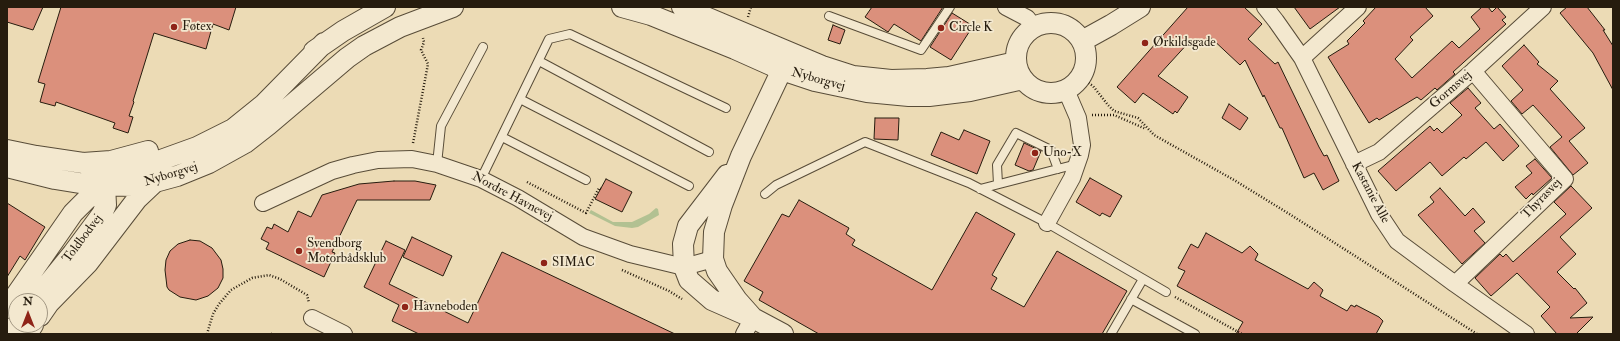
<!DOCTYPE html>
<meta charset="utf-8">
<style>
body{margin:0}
#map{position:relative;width:1620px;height:341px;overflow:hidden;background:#ecdbb5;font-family:"IM FELL Double Pica",serif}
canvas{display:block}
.frame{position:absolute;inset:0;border:8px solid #261c0e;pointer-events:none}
.north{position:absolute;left:8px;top:293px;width:40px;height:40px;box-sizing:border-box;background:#f3e8cf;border:1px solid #a19682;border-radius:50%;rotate:0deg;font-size:11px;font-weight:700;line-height:16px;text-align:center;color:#261c0e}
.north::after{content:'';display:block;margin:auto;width:14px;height:18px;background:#8f2418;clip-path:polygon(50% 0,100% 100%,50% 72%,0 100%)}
</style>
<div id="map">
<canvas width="1620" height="341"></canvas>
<div class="frame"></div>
<div class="north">N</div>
</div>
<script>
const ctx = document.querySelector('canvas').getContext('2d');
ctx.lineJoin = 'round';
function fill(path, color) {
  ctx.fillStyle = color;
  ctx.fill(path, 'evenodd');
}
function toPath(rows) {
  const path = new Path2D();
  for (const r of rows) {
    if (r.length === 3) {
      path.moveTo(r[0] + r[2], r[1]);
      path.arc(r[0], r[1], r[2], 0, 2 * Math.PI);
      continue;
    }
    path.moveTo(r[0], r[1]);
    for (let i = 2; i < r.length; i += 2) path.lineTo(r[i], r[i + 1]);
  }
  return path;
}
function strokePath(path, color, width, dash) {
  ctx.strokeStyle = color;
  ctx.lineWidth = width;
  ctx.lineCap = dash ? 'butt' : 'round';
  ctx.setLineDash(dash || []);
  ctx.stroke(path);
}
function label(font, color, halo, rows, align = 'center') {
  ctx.font = font + ' "IM FELL Double Pica",serif';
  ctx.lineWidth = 3.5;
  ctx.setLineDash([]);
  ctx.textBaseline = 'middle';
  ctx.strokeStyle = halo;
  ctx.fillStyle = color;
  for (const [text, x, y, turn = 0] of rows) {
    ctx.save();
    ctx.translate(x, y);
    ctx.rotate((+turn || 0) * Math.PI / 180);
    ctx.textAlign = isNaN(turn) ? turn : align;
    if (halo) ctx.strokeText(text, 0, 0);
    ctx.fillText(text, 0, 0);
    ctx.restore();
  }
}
const green = toPath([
 [656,208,658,209,659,215,638,227,632,228,615,226,589,213,591,210,613,222,632,222,649,214]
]);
const building = toPath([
 [7,7,43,7,33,30,7,22,7,7],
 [61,7,236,7,229,30,213,24,206,49,154,33,133,101,134,102,129,116,133,117,128,133,113,128,115,123,56,102,55,106,40,102,45,84,38,82,61,7],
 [872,7,943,7,921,41,894,24,888,32,865,17,872,7],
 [1188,7,1244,7,1262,24,1248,39,1275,64,1278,62,1319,147,1324,156,1327,155,1339,181,1323,190,1314,173,1304,178,1282,128,1280,128,1264,95,1263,97,1245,60,1240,65,1209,36,1198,48,1190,41,1158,76,1188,97,1177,113,1175,111,1173,114,1143,93,1135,103,1117,87,1188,7],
 [1294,7,1340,7,1310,29,1294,7],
 [1376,7,1425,7,1433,16,1410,37,1413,40,1395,59,1412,78,1452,41,1459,48,1480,29,1471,17,1482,7,1488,7,1492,12,1497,7,1506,17,1502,20,1506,24,1453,72,1455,74,1437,90,1435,88,1421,100,1417,97,1379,120,1377,118,1369,123,1328,57,1349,44,1347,41,1365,23,1363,21,1376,7],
 [1567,7,1587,7,1605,30,1603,30,1613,46,1613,90,1593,53,1560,13,1567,7],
 [952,13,973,26,951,60,930,47,952,13],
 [833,25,845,30,840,44,828,40,833,25],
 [1524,45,1539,62,1537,64,1558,81,1550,89,1585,128,1569,141,1588,163,1573,175,1550,147,1562,137,1533,105,1522,114,1511,101,1523,90,1502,66,1524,45],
 [1468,88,1481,103,1475,108,1494,129,1500,124,1519,146,1503,161,1486,142,1466,159,1464,157,1442,176,1430,162,1396,191,1378,171,1430,126,1434,131,1437,128,1442,133,1462,115,1450,103,1468,88],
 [1229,104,1248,118,1240,130,1222,118,1229,104],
 [875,118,899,118,898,140,874,139,875,118],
 [964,130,990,141,977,174,931,155,941,132,959,140,964,130],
 [1024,143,1041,151,1033,170,1029,171,1015,165,1024,143],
 [1535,159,1552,178,1533,195,1532,193,1526,199,1515,187,1532,173,1526,166,1535,159],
 [1090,178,1122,196,1110,217,1102,213,1100,216,1076,202,1090,178],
 [606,179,632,192,622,212,595,199,606,179],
 [394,181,415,181,436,185,430,200,357,200,332,252,335,253,324,277,266,249,269,243,261,239,267,227,272,229,274,224,288,232,298,211,311,217,322,195,359,184,394,181],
 [1571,186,1592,208,1560,237,1576,254,1557,272,1574,289,1575,288,1587,303,1570,318,1593,317,1576,334,1557,334,1541,316,1550,307,1517,273,1491,296,1475,278,1500,254,1503,257,1506,254,1513,262,1566,214,1554,202,1571,186],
 [1440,188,1465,216,1473,208,1485,222,1474,231,1485,243,1462,264,1418,215,1434,202,1430,197,1440,188],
 [799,200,849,228,846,234,855,240,852,245,932,290,976,212,1015,234,992,275,997,278,991,289,1024,307,1057,251,1127,291,1102,334,819,334,759,300,763,292,744,281,782,214,789,217,799,200],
 [7,203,45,227,25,260,20,256,7,277,7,203],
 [1206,233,1242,253,1250,246,1258,254,1255,260,1308,289,1314,282,1323,290,1320,296,1347,311,1351,305,1355,307,1356,305,1379,317,1383,321,1376,334,1236,334,1243,322,1177,286,1185,271,1178,268,1191,244,1198,248,1206,233],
 [412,237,452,256,443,276,403,257,412,237],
 [190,240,200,241,212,248,221,260,223,269,223,278,218,288,208,296,196,300,180,297,169,290,167,287,165,270,166,260,170,251,178,244,190,240],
 [386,241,405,250,389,284,468,323,502,252,675,334,419,334,392,321,399,305,364,287,386,241]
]);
const path = toPath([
 [748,17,751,7],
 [1081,78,1093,86,1108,105,1114,111,1138,118,1154,135,1234,180,1291,215,1477,334],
 [1092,115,1114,115,1146,129],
 [413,143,428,64,421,50,424,42,423,38],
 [527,182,586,213,599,188,601,189],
 [622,270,669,291,682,299],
 [1175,297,1242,334],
 [207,334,213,314,219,304,231,290,252,278,269,275,280,279,307,295,309,303],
 [272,334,273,332]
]);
const service = toPath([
 [829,16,921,50,950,7],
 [539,61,709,152],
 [520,99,689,186],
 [502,137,586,180],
 [437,164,441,126,483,47],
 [481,179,549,39,570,34,726,108],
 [998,184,997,165,1016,133,1051,150,1058,169],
 [980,189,1077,164],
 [765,194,776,185,865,142,969,183,1047,223,1166,292],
 [1131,299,1195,334],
 [1111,334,1143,279]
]);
const minor = toPath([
 [1006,7,1027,18,1034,27],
 [1265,7,1276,21,1302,58,1379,214,1397,241,1455,284,1526,334],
 [1302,58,1358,7],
 [1354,164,1379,152,1473,71,1543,7],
 [263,203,332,171,353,165,378,160,412,159,437,164,481,179,518,198,583,237,630,254,684,267,713,259],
 [1047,223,1072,178,1080,155,1082,145,1078,118,1066,90],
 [1455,284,1565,179,1473,71],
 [312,318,344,334],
 [744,334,753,318]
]);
const tertiary = toPath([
 [622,7,651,15,735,49,782,70,815,81,867,92,909,96,929,96,970,91,1023,79],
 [682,7,822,66,853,76,891,80,927,79,949,77,1016,62],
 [1051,58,35],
 [1082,41,1111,25,1140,7],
 [314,51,343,31,385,7],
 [7,150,36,156,83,163,96,169,100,174,105,185,106,205,102,214,73,253,34,301],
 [83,163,111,161,148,151],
 [7,167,55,179,92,185,133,186,155,182,177,176,209,163,245,143,268,125,347,58,364,46,400,27,453,7],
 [727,175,688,226,683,244,684,267,689,280,712,300,753,318,783,334],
 [7,308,73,213,87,199,125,173,197,147,233,129,264,104,324,43],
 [40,316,49,303,88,263,137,199,155,182],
 [753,318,737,300,717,271,713,259,714,232,722,205,741,156,787,59],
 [10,334,16,325],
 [27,334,33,325]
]);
const markers = [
 [174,27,4,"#8f2418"],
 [941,28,4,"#8f2418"],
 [1145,43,4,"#8f2418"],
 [1035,153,4,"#8f2418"],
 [299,251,4,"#8f2418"],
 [544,263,4,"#8f2418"],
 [405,307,4,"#8f2418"]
];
const poiNames = [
 ["Føtex",182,27],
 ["Circle K",949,28],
 ["Ørkildsgade",1153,43],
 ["Uno-X",1043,153],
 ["Svendborg",307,244],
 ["Motorbådsklub",307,259],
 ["SIMAC",552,263],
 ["Havneboden",413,307]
];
const streetNames = [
 ["Nyborgvej",818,80,15],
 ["Gormsvej",1451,90,-41],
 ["Nyborgvej",171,175,-17],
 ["Kastanie Alle",1370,193,62],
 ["Nordre Havnevej",512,197,28],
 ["Thyrasvej",1542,199,-46],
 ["Toldbodvej",83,239,-53]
];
fill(green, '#b2c192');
fill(building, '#db907c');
strokePath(building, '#261c0e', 1);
strokePath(service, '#584c38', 10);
strokePath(minor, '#584c38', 18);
strokePath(tertiary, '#584c38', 22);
strokePath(path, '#261c0e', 2.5, [1, 2]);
strokePath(service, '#f3e8cf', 8);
strokePath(minor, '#f3e8cf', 16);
strokePath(tertiary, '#f3e8cf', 20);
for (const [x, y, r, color] of markers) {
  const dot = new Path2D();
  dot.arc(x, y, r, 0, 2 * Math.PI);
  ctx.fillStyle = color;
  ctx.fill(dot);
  strokePath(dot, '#f3e8cf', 1.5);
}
label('13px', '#261c0e', '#f3e8cf', poiNames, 'left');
label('13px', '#261c0e', '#f3e8cf', streetNames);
</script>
